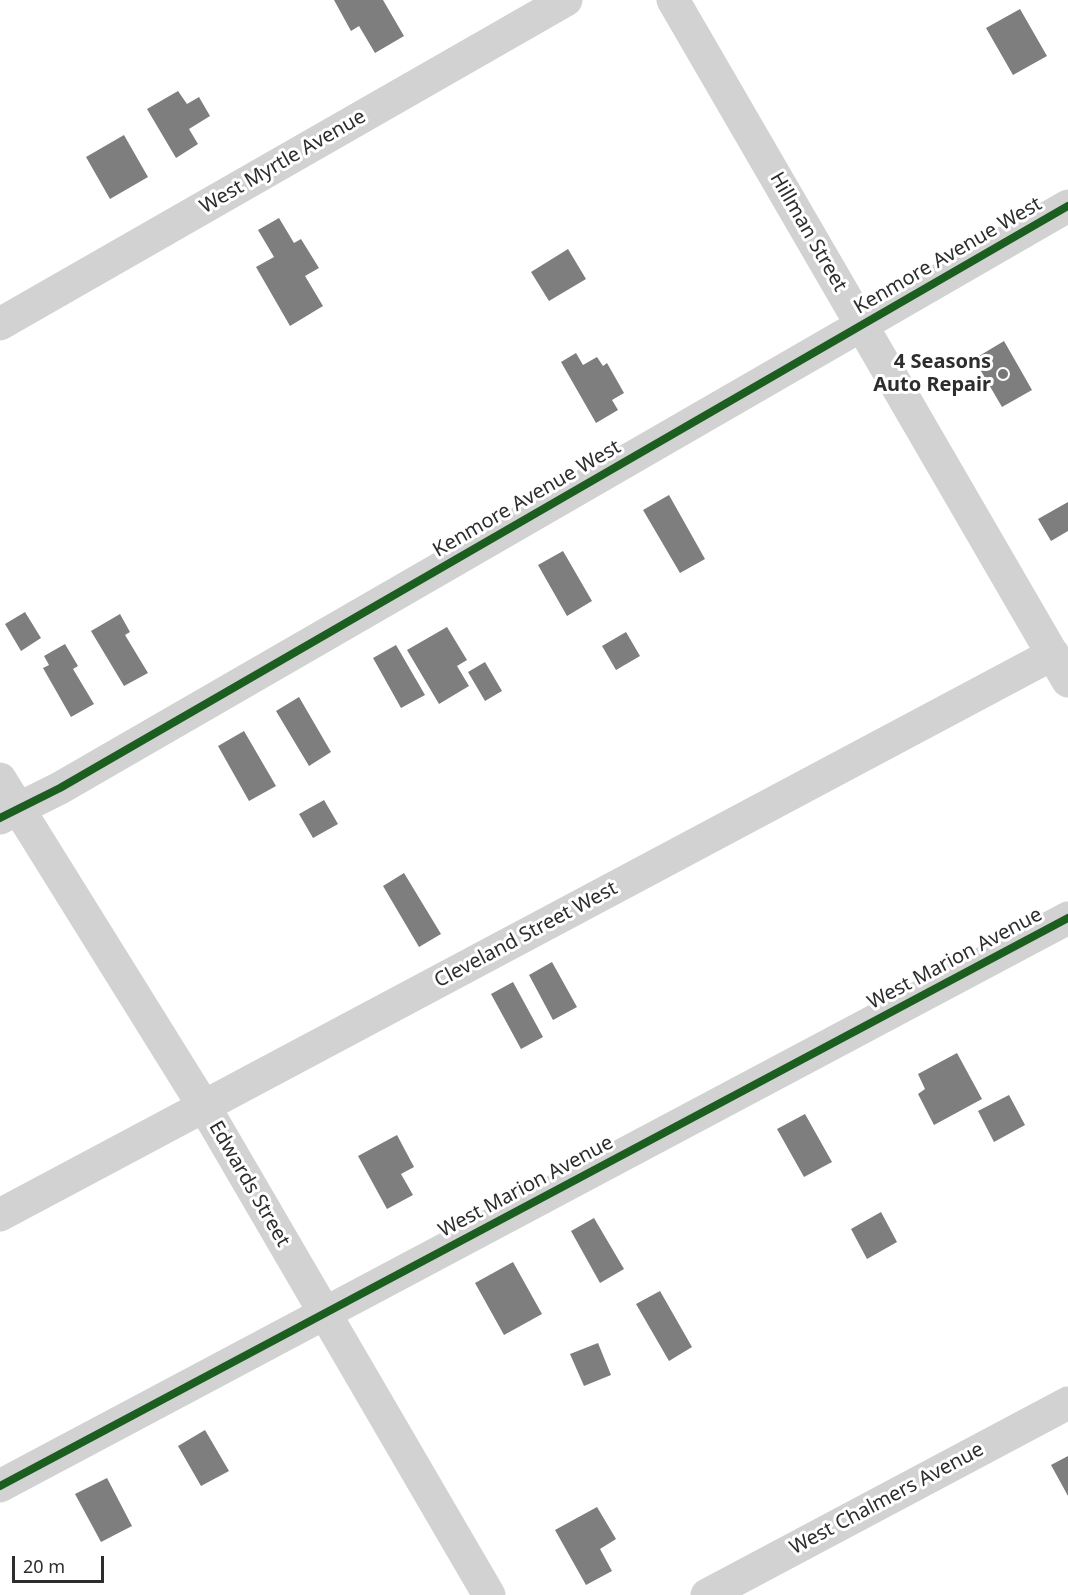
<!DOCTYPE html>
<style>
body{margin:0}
#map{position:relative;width:1068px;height:1595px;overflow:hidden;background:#fff;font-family:"Noto Sans",sans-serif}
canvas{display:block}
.scale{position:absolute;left:12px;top:1556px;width:92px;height:27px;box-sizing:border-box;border:3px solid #2d2d2d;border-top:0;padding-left:8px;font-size:18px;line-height:21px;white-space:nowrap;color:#2d2d2d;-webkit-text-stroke:4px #fff;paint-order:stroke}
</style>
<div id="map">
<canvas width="1068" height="1595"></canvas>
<div class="scale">20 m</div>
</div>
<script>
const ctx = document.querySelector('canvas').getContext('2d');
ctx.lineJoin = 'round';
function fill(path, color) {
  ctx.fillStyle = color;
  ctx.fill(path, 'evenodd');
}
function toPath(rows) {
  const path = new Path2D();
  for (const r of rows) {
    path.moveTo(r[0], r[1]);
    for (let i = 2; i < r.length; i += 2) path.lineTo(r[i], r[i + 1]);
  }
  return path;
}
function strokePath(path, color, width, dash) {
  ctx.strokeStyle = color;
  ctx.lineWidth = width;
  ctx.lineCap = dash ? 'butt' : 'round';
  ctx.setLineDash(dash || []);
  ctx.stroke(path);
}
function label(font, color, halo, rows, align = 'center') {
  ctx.font = font + ' "Noto Sans",sans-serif';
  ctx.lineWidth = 6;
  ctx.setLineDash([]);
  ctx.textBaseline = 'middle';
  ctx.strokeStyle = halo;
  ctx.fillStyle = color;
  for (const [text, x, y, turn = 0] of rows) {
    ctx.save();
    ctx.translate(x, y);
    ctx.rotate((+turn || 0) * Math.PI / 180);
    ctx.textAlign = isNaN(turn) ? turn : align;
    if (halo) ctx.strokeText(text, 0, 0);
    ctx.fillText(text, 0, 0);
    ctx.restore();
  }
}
const building = toPath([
 [334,0,383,0,404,36,375,53,359,26,351,31],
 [1020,9,1047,56,1013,75,986,28],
 [178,91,187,104,199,97,210,116,189,129,198,144,176,158,147,109],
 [124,135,148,177,110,199,86,157],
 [279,218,294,243,301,239,319,268,305,276,323,306,290,326,256,267,274,257,258,230],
 [568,249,586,279,549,301,531,272],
 [1004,341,1032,390,1002,407,974,359],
 [576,353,583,365,597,357,603,366,607,363,624,393,612,400,618,410,596,423,561,362],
 [669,495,705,559,680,573,643,510],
 [1068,502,1068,531,1051,541,1038,519],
 [563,551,592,601,567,616,538,565],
 [25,612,41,638,21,651,5,624],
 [120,614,130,632,125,635,148,673,124,686,91,631],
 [447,627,467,660,457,666,469,686,439,704,407,650],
 [626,632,640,656,616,670,602,646],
 [65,644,78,666,73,669,94,704,71,717,43,668,49,665,44,656],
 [396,645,425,695,401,708,373,658],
 [485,662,502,691,485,701,468,672],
 [299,697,331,752,309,766,276,711],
 [244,731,276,786,249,801,218,746],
 [324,800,338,824,313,838,299,814],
 [404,873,441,934,419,947,383,886],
 [552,962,577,1007,553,1020,529,975],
 [513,982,543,1037,521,1049,491,994],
 [957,1053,982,1099,934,1125,918,1094,925,1089,918,1074],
 [1009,1095,1025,1125,994,1142,978,1111],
 [805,1114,832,1162,804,1177,777,1129],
 [397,1135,414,1167,401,1174,413,1195,387,1209,358,1156],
 [881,1212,897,1242,867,1259,851,1229],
 [594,1218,624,1269,600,1283,571,1231],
 [513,1262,542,1314,504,1335,475,1283],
 [660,1291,692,1347,669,1361,636,1304],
 [598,1343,611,1375,584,1386,570,1354],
 [205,1430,229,1471,201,1486,178,1446],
 [1068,1456,1068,1496,1051,1465],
 [107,1478,132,1526,101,1542,75,1494],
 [597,1507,616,1539,600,1549,612,1571,586,1585,555,1530]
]);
const minor = toPath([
 [0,324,566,0],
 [0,779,214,1123,489,1595],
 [0,818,60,788,1068,206],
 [0,1215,1053,654],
 [0,1486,1068,918],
 [707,1595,1068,1403]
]);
const tertiary = toPath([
 [673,0,1068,681]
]);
const cycleway = toPath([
 [0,818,60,788,1068,206],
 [0,1486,1068,918]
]);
const markers = [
 [1003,374,6,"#767676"]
];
const streetNames = [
 ["West Myrtle Avenue",283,162,-30],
 ["Hillman Street",808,232,60],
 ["Kenmore Avenue West",948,256,-30],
 ["Kenmore Avenue West",527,499,-30],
 ["Cleveland Street West",526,935,-28],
 ["West Marion Avenue",955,959,-28],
 ["Edwards Street",249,1184,60],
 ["West Marion Avenue",526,1187,-28],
 ["West Chalmers Avenue",887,1499,-28]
];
const poiNames = [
 ["4 Seasons",991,362],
 ["Auto Repair",991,385]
];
fill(building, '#7e7e7e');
strokePath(minor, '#d2d2d2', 33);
strokePath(tertiary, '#d2d2d2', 33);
strokePath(cycleway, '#1b5e20', 8);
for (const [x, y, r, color] of markers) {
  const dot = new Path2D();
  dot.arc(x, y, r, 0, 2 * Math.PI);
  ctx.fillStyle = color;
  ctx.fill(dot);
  strokePath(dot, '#fff', 2);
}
label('20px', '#2d2d2d', '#fff', streetNames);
label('bold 20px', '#2d2d2d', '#fff', poiNames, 'right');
</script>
